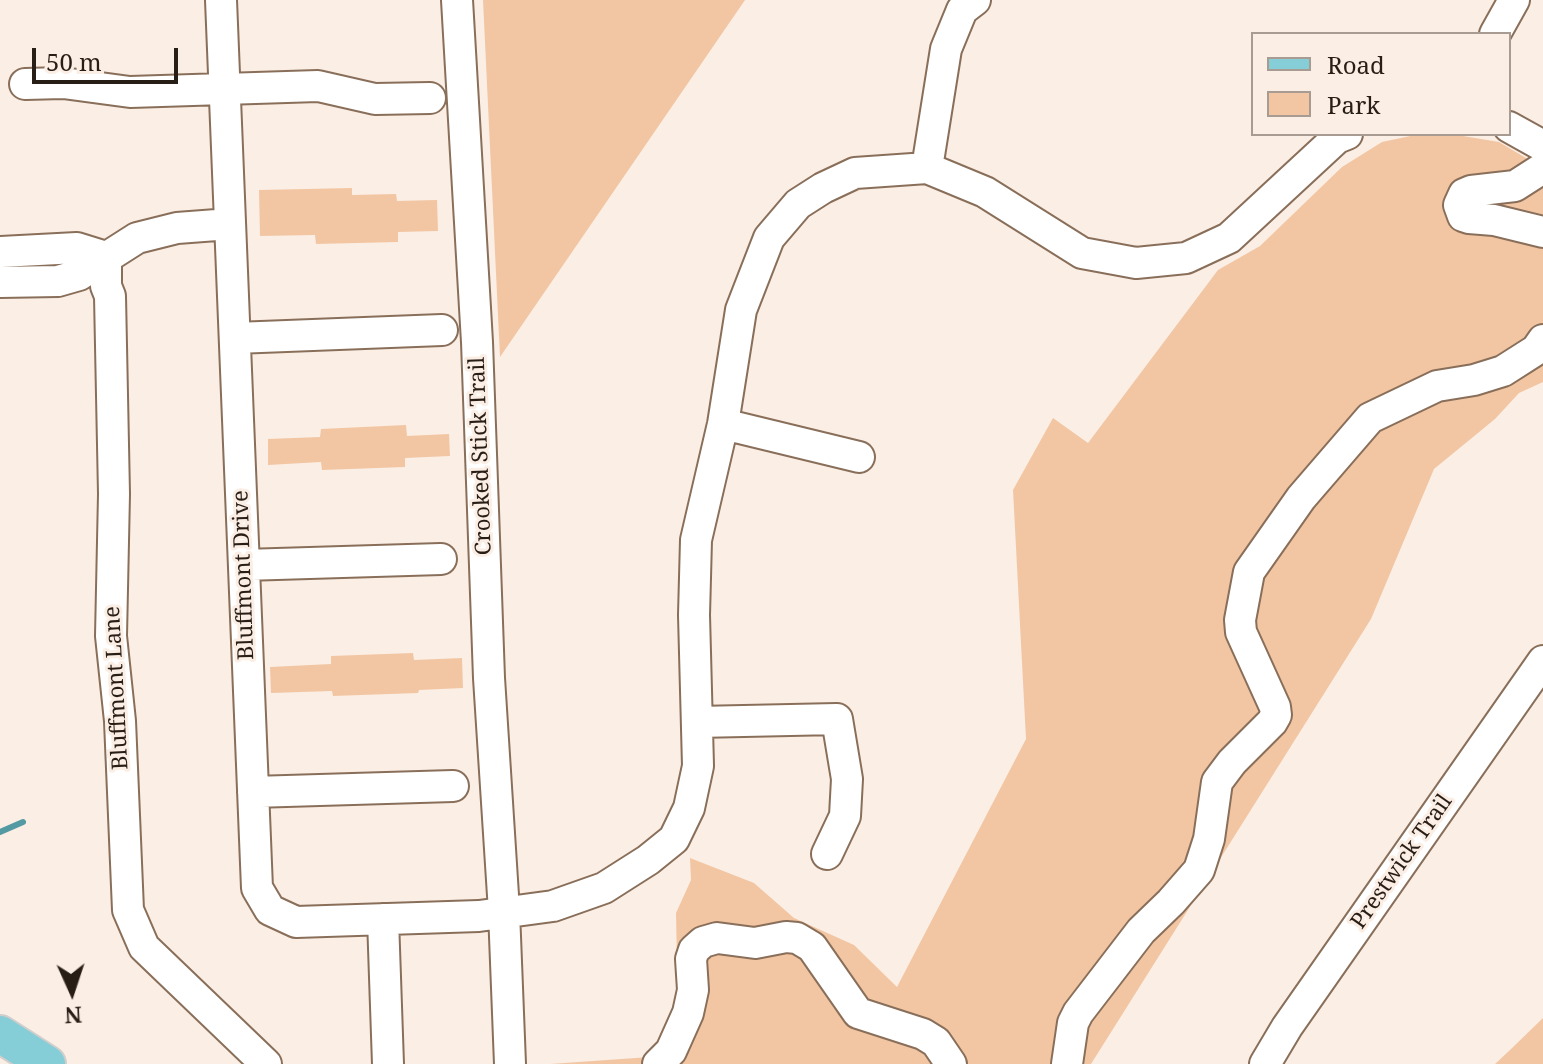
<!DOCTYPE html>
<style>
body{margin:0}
#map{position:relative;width:1543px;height:1064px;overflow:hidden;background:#fbeee5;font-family:"Noto Serif",serif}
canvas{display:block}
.legend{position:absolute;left:1251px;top:32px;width:260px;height:104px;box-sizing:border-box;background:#fbeee5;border:2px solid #a79b92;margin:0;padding:10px 14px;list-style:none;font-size:24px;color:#291e16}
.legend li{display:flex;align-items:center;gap:16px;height:40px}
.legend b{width:40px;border:2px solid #a79b92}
.north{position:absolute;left:32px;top:952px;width:80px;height:80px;-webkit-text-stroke:6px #fbeee5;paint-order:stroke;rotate:177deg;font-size:22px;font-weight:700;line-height:32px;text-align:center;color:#291e16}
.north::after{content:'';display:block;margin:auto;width:28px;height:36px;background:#291e16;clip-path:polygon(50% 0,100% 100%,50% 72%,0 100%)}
.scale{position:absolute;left:32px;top:48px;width:146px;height:36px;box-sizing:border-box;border:4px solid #291e16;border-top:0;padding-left:10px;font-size:24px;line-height:28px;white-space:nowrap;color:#291e16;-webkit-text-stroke:6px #fbeee5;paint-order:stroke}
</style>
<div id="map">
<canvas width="1543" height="1064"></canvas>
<ul class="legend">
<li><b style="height:10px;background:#85cdd7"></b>Road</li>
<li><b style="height:22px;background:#f2c6a3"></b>Park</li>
</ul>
<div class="north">N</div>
<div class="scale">50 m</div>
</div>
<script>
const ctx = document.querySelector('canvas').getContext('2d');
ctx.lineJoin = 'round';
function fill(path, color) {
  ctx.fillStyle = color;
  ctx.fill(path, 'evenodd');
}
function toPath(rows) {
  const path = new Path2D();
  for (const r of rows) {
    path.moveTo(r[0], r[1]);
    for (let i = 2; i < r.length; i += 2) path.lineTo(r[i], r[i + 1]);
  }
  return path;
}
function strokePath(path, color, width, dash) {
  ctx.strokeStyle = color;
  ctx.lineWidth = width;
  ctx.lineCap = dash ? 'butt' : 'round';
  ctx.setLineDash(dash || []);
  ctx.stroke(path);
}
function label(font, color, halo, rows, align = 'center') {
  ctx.font = font + ' "Noto Serif",serif';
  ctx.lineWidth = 6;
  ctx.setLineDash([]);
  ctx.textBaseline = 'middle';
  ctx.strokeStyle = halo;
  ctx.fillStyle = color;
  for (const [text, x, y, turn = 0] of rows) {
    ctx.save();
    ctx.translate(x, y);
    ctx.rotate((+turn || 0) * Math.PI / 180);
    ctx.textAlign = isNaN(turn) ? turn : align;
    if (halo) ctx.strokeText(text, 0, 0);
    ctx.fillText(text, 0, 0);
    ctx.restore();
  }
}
const green = toPath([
 [483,0,745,0,500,357],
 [1420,134,1451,134,1499,142,1543,168,1543,382,1519,393,1495,419,1434,469,1371,619,1091,1064,550,1064,650,1057,678,1013,676,913,691,880,690,858,754,883,794,918,854,945,897,987,1026,739,1013,490,1053,418,1088,443,1218,270,1260,246,1342,167,1382,142],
 [352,188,352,195,396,194,397,201,437,200,438,231,398,232,398,242,316,244,315,235,260,236,259,190],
 [406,425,407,436,449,434,450,456,405,458,405,467,322,470,321,462,268,465,268,439,320,437,321,429],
 [413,653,414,660,462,658,463,688,419,690,418,693,333,696,332,691,271,693,270,667,331,664,331,656],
 [1543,1018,1543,1064,1495,1064,1510,1050]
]);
const stream = toPath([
 [0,832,23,822]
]);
const minor = toPath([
 [221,0,257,888,270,910,296,922,479,916,553,906,604,888,648,860,674,839,689,808,698,766,694,615,696,540,723,424,741,310,769,238,798,204,823,188,855,173,927,168,985,192,1082,253,1136,263,1186,258,1229,238,1337,138,1347,134],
 [457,0,477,342,489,678,504,911,510,1064],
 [1495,34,1514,0],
 [25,84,63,83,130,92,318,86,375,99,430,98],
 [1509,127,1543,146],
 [927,168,946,49,962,10,975,0],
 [1543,168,1515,186,1471,191,1464,194,1459,205,1463,216,1469,218,1494,220,1543,232],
 [0,252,77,248,106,257],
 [106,257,106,286,110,296,114,494,111,636,120,721,128,910,144,947,266,1064],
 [0,282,58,281,79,275,137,238,177,228,230,224],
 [235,338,442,330],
 [723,424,859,457],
 [244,565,441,559],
 [697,722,837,719,847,779,845,816,827,854],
 [253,792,453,786],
 [383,919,388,1064],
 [658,1064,671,1051,688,1013,693,990,691,959,694,950,703,942,717,938,755,943,786,937,797,938,812,947,858,1013,923,1034,936,1042,951,1064],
 [1067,1064,1073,1023,1078,1013,1141,931,1171,902,1199,870,1209,839,1217,782,1232,762,1272,722,1276,715,1275,707,1241,632,1240,620,1249,572,1301,498,1370,418,1437,386,1474,380,1503,371,1536,350,1543,340],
 [1265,1064,1287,1027,1543,661]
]);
const major = toPath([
 [0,1034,47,1064]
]);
const streetNames = [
 ["Crooked Stick Trail",481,456,-92],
 ["Bluffmont Drive",244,575,-92],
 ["Bluffmont Lane",117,688,-93],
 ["Prestwick Trail",1402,862,-55]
];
fill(green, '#f2c6a3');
strokePath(stream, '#539aa2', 6);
strokePath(minor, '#896f5a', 34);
strokePath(major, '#d0cecc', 40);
strokePath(minor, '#fff', 30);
strokePath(major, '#85cdd7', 36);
label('22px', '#291e16', '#fbeee5', streetNames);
</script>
